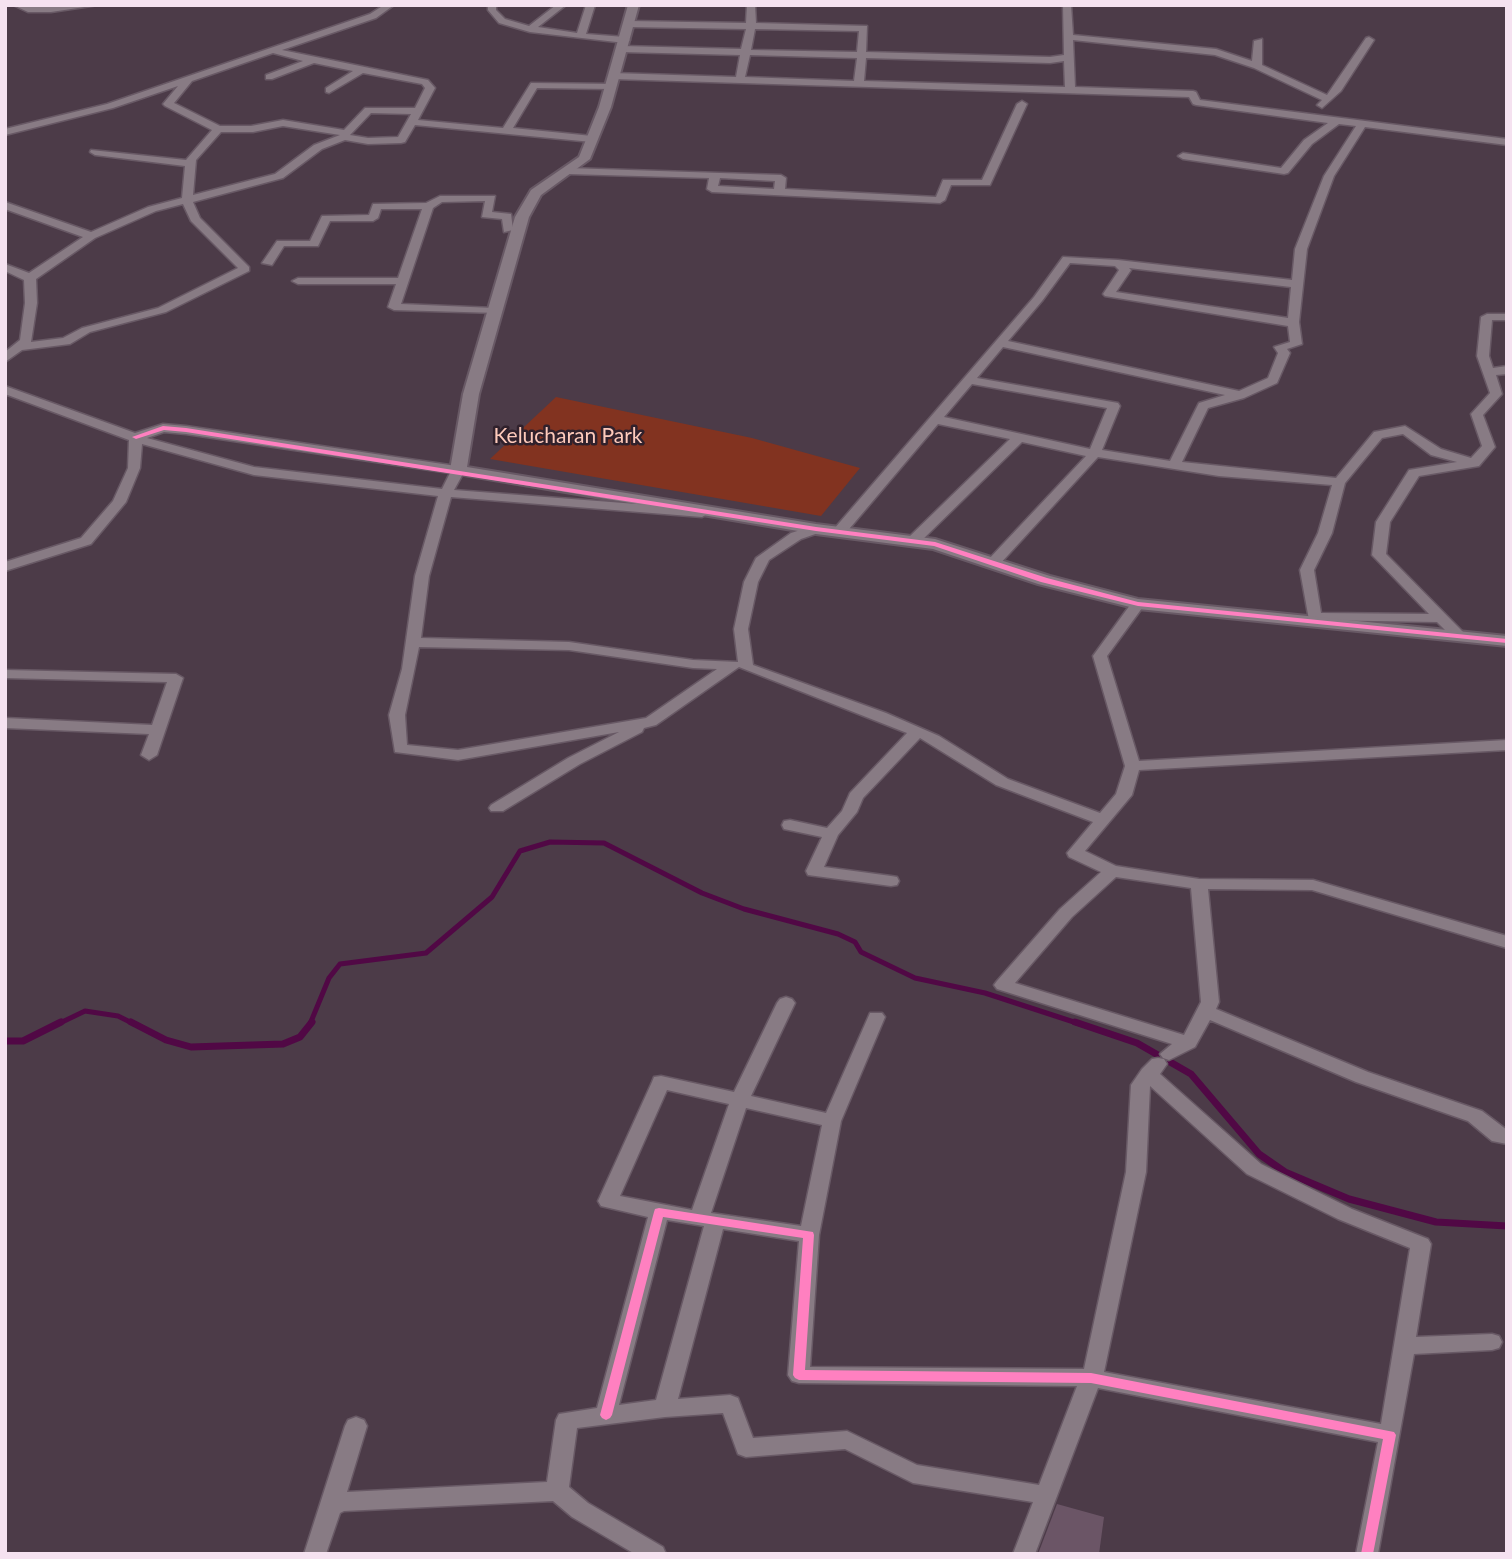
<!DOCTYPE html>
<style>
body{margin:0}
#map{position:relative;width:1512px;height:1559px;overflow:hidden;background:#4c3b48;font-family:Lato,sans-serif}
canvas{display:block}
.frame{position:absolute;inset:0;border:7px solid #f5e2f0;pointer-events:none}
</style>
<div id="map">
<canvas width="1512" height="1559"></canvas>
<div class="frame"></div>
</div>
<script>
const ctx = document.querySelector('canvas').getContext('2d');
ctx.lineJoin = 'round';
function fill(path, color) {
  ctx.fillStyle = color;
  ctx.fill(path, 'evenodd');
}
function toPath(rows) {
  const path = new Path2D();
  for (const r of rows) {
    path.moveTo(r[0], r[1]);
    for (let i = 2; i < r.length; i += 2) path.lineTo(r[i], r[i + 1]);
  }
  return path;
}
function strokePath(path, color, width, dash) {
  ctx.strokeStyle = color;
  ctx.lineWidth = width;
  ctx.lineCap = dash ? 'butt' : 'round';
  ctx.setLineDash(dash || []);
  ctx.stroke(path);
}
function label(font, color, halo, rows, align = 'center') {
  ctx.font = font + ' Lato,sans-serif';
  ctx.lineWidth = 5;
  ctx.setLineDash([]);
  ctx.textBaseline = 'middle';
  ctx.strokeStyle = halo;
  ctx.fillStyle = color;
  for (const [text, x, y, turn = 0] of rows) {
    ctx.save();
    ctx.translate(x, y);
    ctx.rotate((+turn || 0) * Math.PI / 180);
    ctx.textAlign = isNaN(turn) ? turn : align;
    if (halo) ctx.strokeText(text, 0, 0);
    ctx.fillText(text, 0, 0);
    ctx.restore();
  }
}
const green = toPath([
 [556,397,752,438,860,468,821,516,490,459]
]);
const streamFar1 = toPath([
 [58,1024,85,1011,118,1016,134,1024],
 [310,1024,329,978,340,964,426,953,492,897,520,851,550,842,604,843,702,893,744,909,838,934,855,942,861,952,915,978,985,993,1080,1024]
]);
const stream = toPath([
 [131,1022,166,1040,191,1047,283,1044,300,1037,312,1022],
 [1075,1022,1137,1043,1191,1074,1259,1154,1285,1172,1349,1199,1436,1222,1507,1226],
 [5,1041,23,1041,61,1022]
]);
const building = toPath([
 [1057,1504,1104,1517,1099,1554,1038,1554]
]);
const minor = toPath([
 [13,5,29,6,98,5,51,12,28,12,13,5],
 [384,5,394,5,376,18,282,50,428,80,435,88,418,120,503,128,531,83,614,84,614,88,611,89,537,88,513,128,592,136,597,139,592,142,415,125,405,142,401,143,368,144,345,140,322,149,283,178,193,202,200,218,249,267,249,271,166,312,90,332,70,344,22,350,5,362,5,352,20,340,25,303,24,280,5,271,5,264,29,273,83,237,5,209,5,202,91,232,148,207,182,198,185,166,95,155,90,152,91,150,186,160,212,130,165,106,163,104,178,86,113,108,5,135,5,129,107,104,370,14,384,5],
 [273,53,303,61,266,75,266,79,272,79,314,63,353,71,326,88,326,92,329,93,363,73,422,84,425,88,415,108,365,108,344,130,283,120,251,126,220,126,174,103,192,81,273,53],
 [371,113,411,114,398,137,368,138,350,135,371,113],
 [283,126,340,135,314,145,275,174,193,195,196,160,221,132,253,132,283,126],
 [183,204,191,221,238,268,158,308,82,328,63,338,31,342,37,303,36,279,95,238,156,211,183,204],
 [488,5,496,5,496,10,505,19,529,26,556,5,566,5,538,27,577,33,586,5,595,5,586,34,625,37,630,40,625,43,530,32,499,23,488,10,488,5],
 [747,5,755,5,756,23,867,26,866,52,1050,57,1064,55,1063,5,1071,5,1073,35,1216,49,1252,61,1254,41,1262,39,1262,65,1327,95,1366,38,1369,37,1374,40,1341,91,1322,108,1317,105,1322,100,1254,68,1215,55,1073,40,1075,87,1193,91,1196,92,1200,100,1507,139,1507,145,1365,127,1334,176,1307,249,1299,322,1302,344,1287,349,1290,353,1277,383,1244,398,1208,408,1182,462,1336,478,1374,432,1405,426,1441,449,1471,458,1482,446,1471,414,1490,393,1477,356,1481,317,1487,314,1507,314,1507,320,1492,320,1489,356,1493,368,1507,366,1507,374,1496,375,1502,394,1483,415,1495,447,1479,466,1419,476,1390,522,1386,554,1463,632,1465,635,1463,638,1453,638,1437,622,1309,620,1300,570,1318,533,1332,485,1219,476,1098,457,998,566,993,567,988,566,986,563,988,560,1086,456,1022,442,918,544,913,545,908,544,906,541,908,538,1010,439,938,424,844,535,834,535,832,532,834,529,1034,297,1063,257,1118,260,1292,280,1295,249,1324,176,1356,126,1339,124,1312,144,1288,173,1284,174,1183,159,1178,156,1183,153,1281,168,1304,140,1328,123,1196,105,1193,104,1189,97,613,79,608,76,613,73,736,77,740,55,622,52,617,49,622,46,741,49,746,29,630,27,625,24,630,21,746,23,747,5],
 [755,29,859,31,857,52,751,50,755,29],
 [750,55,857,58,854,81,745,77,750,55],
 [866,58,1050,63,1064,61,1065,87,864,81,866,58],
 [1070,263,1115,266,1119,270,1103,294,1105,296,1288,326,1290,342,1274,347,1278,353,1268,378,1239,391,1008,341,1042,301,1070,263],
 [1129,268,1291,287,1288,318,1116,292,1131,270,1129,268],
 [1003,347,1225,395,1199,403,1170,461,1102,450,1120,406,1118,403,977,378,1003,347],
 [972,384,1107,408,1090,449,944,417,972,384],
 [1403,434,1431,455,1457,462,1409,470,1376,522,1372,555,1429,614,1321,613,1314,570,1332,533,1345,483,1382,438,1403,434],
 [1022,101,1027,104,990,185,951,185,945,200,940,203,712,192,707,189,709,178,568,174,563,171,568,168,781,175,786,178,785,189,936,197,943,180,982,180,1017,104,1022,101],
 [720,178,775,181,774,189,718,186,720,178],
 [440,196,495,196,492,212,511,214,513,230,504,232,502,219,482,217,485,201,442,202,433,208,401,304,494,308,498,309,498,313,394,310,388,307,396,284,298,284,292,281,298,278,398,278,422,209,381,209,378,218,373,221,330,221,318,246,284,246,272,265,262,263,277,241,310,241,322,216,369,215,373,204,426,203,440,196],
 [5,386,135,433,163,424,186,426,463,467,465,470,454,490,702,509,709,513,702,517,451,497,429,576,421,638,569,642,693,660,738,662,734,629,744,582,756,558,791,533,816,525,821,526,823,529,821,532,801,539,769,560,758,582,748,629,753,665,886,713,939,736,1008,779,1100,813,1116,794,1125,766,1093,656,1133,601,1138,600,1145,604,1107,656,1139,761,1507,740,1507,750,1139,770,1132,795,1085,851,1116,866,1199,879,1313,880,1507,936,1507,948,1312,890,1208,889,1219,1002,1216,1009,1368,1072,1482,1111,1507,1130,1507,1144,1492,1141,1468,1121,1356,1082,1210,1020,1195,1047,1169,1060,1163,1058,1160,1054,1172,1044,997,989,994,985,997,981,1060,909,1101,872,1069,857,1067,853,1093,822,996,785,920,738,863,798,857,812,838,835,824,867,891,876,897,877,899,881,897,885,891,886,808,875,806,871,822,837,784,829,782,825,784,821,790,820,827,828,842,811,850,793,907,733,739,667,656,725,644,728,642,732,580,764,503,811,491,811,489,808,491,805,568,758,619,732,458,760,395,752,389,715,402,669,415,576,438,496,254,475,142,444,140,468,126,502,91,544,5,571,5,562,81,538,113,501,128,468,129,440,5,394,5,386],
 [164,432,186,434,450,473,442,489,254,467,147,438,164,432],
 [419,647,569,650,693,668,717,669,646,718,458,750,407,745,405,715,419,647],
 [1116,877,1191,888,1201,1002,1184,1035,1015,983,1072,917,1116,877],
 [5,670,176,674,183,678,157,755,149,760,141,755,149,734,5,728,5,718,152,725,167,682,5,678,5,670],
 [786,997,792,999,795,1003,751,1096,826,1113,870,1013,882,1013,885,1017,841,1121,819,1235,810,1367,1084,1369,1126,1172,1131,1085,1142,1069,1152,1059,1158,1058,1164,1059,1167,1064,1160,1074,1261,1164,1352,1209,1428,1239,1431,1244,1416,1337,1492,1334,1499,1336,1502,1342,1499,1348,1492,1350,1414,1354,1378,1554,1356,1554,1378,1442,1098,1388,1035,1554,1013,1554,1033,1502,913,1483,845,1449,746,1457,738,1454,723,1413,665,1417,577,1428,569,1487,588,1503,663,1547,666,1554,635,1554,572,1517,553,1501,344,1511,340,1513,326,1554,304,1554,345,1426,348,1420,356,1417,364,1420,367,1426,347,1492,547,1482,556,1420,559,1414,597,1408,648,1217,601,1206,598,1201,652,1082,654,1077,661,1076,734,1092,777,1003,780,999,786,997],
 [1150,1086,1247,1174,1338,1219,1410,1248,1381,1424,1104,1372,1146,1172,1150,1086],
 [667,1090,729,1104,692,1210,620,1196,667,1090],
 [746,1108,822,1125,801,1226,711,1213,746,1108],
 [667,1220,704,1226,656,1400,619,1405,667,1220],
 [723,1229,799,1241,788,1375,792,1381,799,1383,1077,1386,1039,1485,917,1465,847,1431,753,1438,738,1398,730,1395,678,1399,723,1229]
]);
const tertiary = toPath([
 [628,5,639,5,611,107,590,159,541,195,529,217,479,394,467,467,816,524,935,539,1050,576,1138,599,1507,636,1507,646,1138,609,1038,584,933,549,816,534,452,473,450,470,463,394,515,217,531,190,579,157,599,107,628,5]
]);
const cycleway = toPath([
 [163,426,186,428,816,527,935,542,1047,578,1138,602,1507,639,1507,643,1138,606,1041,582,934,546,816,531,186,432,164,430,136,439,132,437,163,426],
 [659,1208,813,1232,814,1235,805,1370,1091,1373,1394,1432,1396,1435,1373,1554,1361,1554,1383,1439,1091,1383,799,1380,795,1378,793,1375,803,1238,663,1217,612,1415,610,1418,606,1420,602,1418,600,1415,654,1212,655,1209,659,1208]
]);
const parkNames = [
 ["Kelucharan Park",568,436]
];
fill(green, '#823320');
strokePath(streamFar1, '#510845', 5);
strokePath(stream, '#510845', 7);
fill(building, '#6b5566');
strokePath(minor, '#685965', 3);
strokePath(tertiary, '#685965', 4);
fill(minor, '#887b84');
fill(tertiary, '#887b84');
fill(cycleway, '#ff80c0');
label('21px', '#fecabb', '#30212c', parkNames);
</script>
